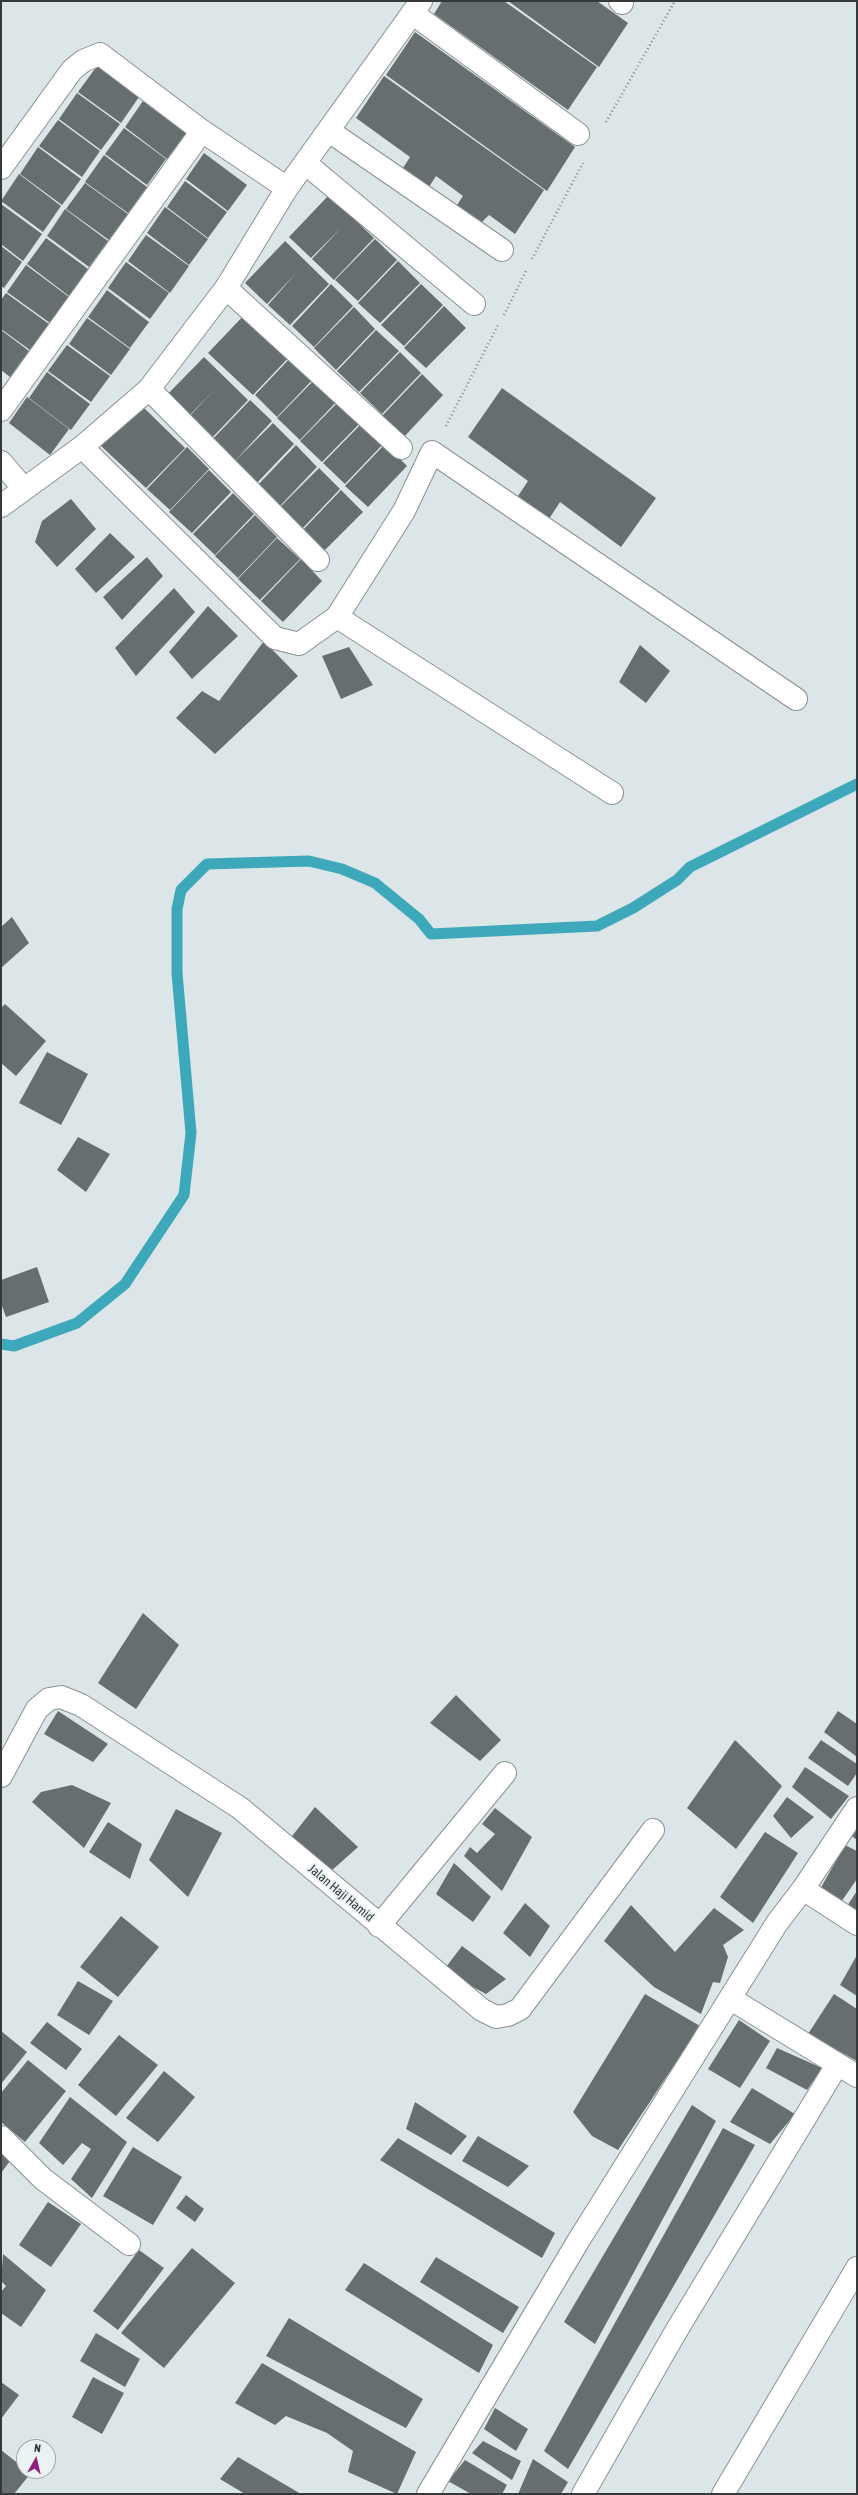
<!DOCTYPE html>
<style>
body{margin:0}
#map{position:relative;width:858px;height:2495px;overflow:hidden;background:#dce5e7;font-family:"Asap Condensed",sans-serif}
canvas{display:block}
.frame{position:absolute;inset:0;border:2px solid #36393a;pointer-events:none}
.north{position:absolute;left:16px;top:2439px;width:40px;height:40px;box-sizing:border-box;background:#eaf2f4;border:1px solid #a2a8aa;border-radius:50%;rotate:8deg;font-size:11px;font-weight:700;line-height:16px;text-align:center;color:#36393a}
.north::after{content:'';display:block;margin:auto;width:14px;height:18px;background:#8f1f80;clip-path:polygon(50% 0,100% 100%,50% 72%,0 100%)}
</style>
<div id="map">
<canvas width="858" height="2495"></canvas>
<div class="frame"></div>
<div class="north">N</div>
</div>
<script>
const ctx = document.querySelector('canvas').getContext('2d');
ctx.lineJoin = 'round';
function toPath(rows) {
  const path = new Path2D();
  for (const r of rows) {
    path.moveTo(r[0], r[1]);
    for (let i = 2; i < r.length; i += 2) path.lineTo(r[i], r[i + 1]);
  }
  return path;
}
function strokePath(path, color, width, dash) {
  ctx.strokeStyle = color;
  ctx.lineWidth = width;
  ctx.lineCap = dash ? 'butt' : 'round';
  ctx.setLineDash(dash || []);
  ctx.stroke(path);
}
function fill(path, color) {
  ctx.fillStyle = color;
  ctx.fill(path, 'evenodd');
}
function label(font, color, halo, rows, align = 'center') {
  ctx.font = font + ' "Asap Condensed",sans-serif';
  ctx.lineWidth = 4;
  ctx.setLineDash([]);
  ctx.textBaseline = 'middle';
  ctx.strokeStyle = halo;
  ctx.fillStyle = color;
  for (const [text, x, y, turn = 0] of rows) {
    ctx.save();
    ctx.translate(x, y);
    ctx.rotate((+turn || 0) * Math.PI / 180);
    ctx.textAlign = isNaN(turn) ? turn : align;
    if (halo) ctx.strokeText(text, 0, 0);
    ctx.fillText(text, 0, 0);
    ctx.restore();
  }
}
const stream = toPath([
 [1,1344,14,1346,77,1323,125,1284,184,1195,191,1133,177,973,177,909,181,890,207,864,309,861,342,869,375,883,419,919,431,934,597,926,633,908,677,880,690,867,857,784]
]);
const building = toPath([
 [442,1,504,1,597,67,568,110,434,14],
 [508,1,597,1,628,23,599,67],
 [415,32,575,147,547,191,386,75],
 [97,66,139,97,121,123,78,92],
 [384,76,544,190,515,234,489,215,481,223,457,205,463,196,436,176,429,187,403,168,410,157,356,118],
 [77,93,120,124,101,150,59,119],
 [143,101,186,133,167,159,125,127],
 [58,120,100,151,82,177,39,146],
 [124,128,166,159,147,185,105,154],
 [38,147,81,179,62,205,20,174],
 [204,153,247,185,228,211,186,179],
 [104,155,147,187,128,213,85,182],
 [19,174,61,206,43,232,1,201],
 [185,181,227,212,208,238,167,207],
 [85,183,128,214,109,240,66,209],
 [329,195,374,238,334,280,312,259,341,228,311,258,289,237],
 [1,204,42,234,23,261,1,244],
 [165,207,208,239,189,265,147,233],
 [65,209,108,241,89,267,47,236],
 [146,235,189,266,170,293,128,261],
 [46,238,88,269,69,296,27,264],
 [375,239,397,260,358,301,335,280],
 [285,241,329,284,290,325,268,305,296,273,267,304,245,283],
 [1,246,22,262,4,288,1,286],
 [398,261,420,283,380,323,358,303],
 [126,262,169,293,150,319,108,288],
 [26,265,69,297,50,323,7,292],
 [331,284,353,306,314,347,292,326],
 [421,284,443,305,404,346,381,325],
 [107,290,149,322,130,348,88,317],
 [6,293,49,324,30,350,1,329,1,300],
 [444,306,466,328,426,368,404,348],
 [354,307,375,329,336,370,314,348],
 [248,311,292,354,253,395,208,353],
 [87,318,130,349,111,375,69,344],
 [1,330,29,351,10,377,1,370],
 [376,330,399,351,359,392,337,371],
 [67,345,110,376,91,402,48,371],
 [400,352,421,373,382,414,360,393],
 [294,354,316,376,277,417,255,395],
 [204,357,248,400,209,441,186,420,215,389,186,419,164,398],
 [47,372,90,404,71,430,29,398],
 [422,374,443,395,404,437,382,416],
 [317,377,339,399,300,440,277,418],
 [502,388,656,498,621,547,560,502,549,519,518,496,528,481,468,437],
 [27,397,69,429,50,455,9,423],
 [250,400,272,421,233,463,210,442],
 [340,400,362,421,322,462,300,441],
 [141,405,185,448,146,488,101,446],
 [363,422,384,443,345,484,323,463],
 [273,423,294,444,255,485,232,464],
 [385,444,407,466,368,507,345,486],
 [296,445,317,467,278,508,256,487],
 [187,447,209,469,170,510,147,489],
 [319,468,340,489,301,530,278,509],
 [209,470,231,492,192,533,169,512],
 [341,490,363,512,323,552,301,532],
 [233,493,254,514,215,555,193,534],
 [71,499,96,529,57,567,35,542,42,521],
 [255,515,277,537,238,578,215,556],
 [110,533,135,557,96,593,75,569],
 [277,538,300,559,260,600,238,579],
 [147,557,163,576,122,620,103,597],
 [301,559,322,581,283,622,261,601],
 [174,588,195,612,136,676,115,648],
 [208,606,238,636,192,679,169,652],
 [264,641,298,676,215,754,176,718,202,691,219,701],
 [640,645,670,671,646,703,619,682],
 [349,647,373,685,341,699,322,656],
 [12,917,29,943,1,968,1,927],
 [5,1004,46,1041,16,1076,1,1063,1,1008],
 [47,1052,88,1074,61,1125,19,1103],
 [78,1137,110,1154,86,1192,57,1170],
 [37,1267,49,1302,6,1317,1,1303,1,1280],
 [143,1613,179,1645,136,1709,98,1683],
 [456,1695,501,1740,480,1761,430,1723],
 [58,1711,108,1744,93,1762,44,1734],
 [838,1711,857,1724,857,1757,824,1732],
 [735,1740,782,1786,736,1849,687,1808],
 [821,1740,857,1764,857,1773,848,1786,808,1758],
 [805,1767,849,1796,831,1819,792,1787],
 [72,1785,111,1803,84,1848,32,1802,41,1792],
 [787,1797,814,1817,791,1838,773,1816],
 [315,1807,358,1847,330,1872,285,1845],
 [495,1808,532,1837,502,1891,464,1856,470,1847,477,1853,495,1834,482,1824],
 [176,1809,222,1833,188,1897,149,1860],
 [108,1822,142,1844,130,1879,89,1852],
 [857,1823,857,1840,849,1834],
 [765,1832,798,1853,753,1923,720,1897],
 [845,1845,857,1851,857,1879,839,1905,819,1891],
 [454,1863,491,1897,473,1922,436,1894],
 [857,1891,857,1913,847,1906],
 [525,1903,550,1926,530,1957,503,1933],
 [631,1905,675,1952,714,1908,744,1930,723,1945,728,1957,720,1983,713,1982,701,2014,654,1987,604,1941],
 [121,1916,159,1947,118,1997,80,1967],
 [462,1946,506,1979,486,1994,443,1971],
 [857,1955,857,1996,840,1985],
 [78,1981,113,2001,89,2035,57,2015],
 [645,1994,700,2026,618,2150,592,2136,573,2112],
 [834,1994,857,2009,857,2061,808,2034],
 [739,2020,770,2041,740,2088,708,2069],
 [47,2022,82,2049,66,2070,30,2043],
 [1,2031,27,2052,1,2084],
 [119,2035,158,2065,116,2116,78,2085],
 [777,2048,822,2068,807,2090,766,2068],
 [28,2060,66,2091,25,2142,1,2122,1,2093],
 [164,2071,195,2097,158,2142,126,2118],
 [752,2088,795,2114,770,2144,730,2122],
 [70,2097,127,2142,92,2198,71,2179,91,2149,82,2143,63,2165,39,2143],
 [415,2102,467,2136,451,2155,406,2129],
 [692,2105,716,2121,595,2344,564,2322],
 [723,2128,755,2145,568,2469,544,2451],
 [478,2136,529,2166,508,2187,462,2161],
 [398,2138,555,2233,542,2258,380,2160],
 [133,2147,182,2177,153,2225,103,2196],
 [1,2154,10,2161,1,2173],
 [186,2195,204,2209,195,2222,176,2208],
 [48,2202,81,2224,51,2267,19,2245],
 [192,2248,235,2283,164,2368,121,2333],
 [139,2250,164,2268,118,2330,93,2311],
 [3,2254,46,2290,21,2327,1,2313,1,2292,6,2286,1,2281],
 [436,2257,519,2307,503,2333,420,2282],
 [364,2263,493,2345,479,2373,345,2290],
 [289,2318,423,2399,406,2428,266,2356],
 [96,2333,140,2359,125,2387,80,2361],
 [262,2363,416,2452,397,2494,348,2472,353,2451,327,2433,286,2416,275,2425,235,2403],
 [93,2377,124,2393,102,2434,72,2417],
 [1,2382,19,2395,1,2419],
 [495,2408,528,2429,516,2451,484,2429],
 [483,2441,521,2461,512,2480,472,2453],
 [1,2450,24,2468,24,2471,31,2473,14,2494,1,2494],
 [238,2457,301,2494,245,2494,220,2479],
 [533,2459,568,2482,561,2494,518,2494],
 [465,2460,507,2485,502,2494,471,2494,448,2481]
]);
const path = toPath([
 [606,122,675,1],
 [532,259,583,163],
 [504,315,527,269],
 [446,426,499,323]
]);
const minor = toPath([
 [620,1,622,3],
 [412,13,578,134],
 [329,131,502,250],
 [305,163,474,304],
 [1,168,72,70,83,61,100,54,202,131,287,188],
 [226,288,401,448],
 [149,389,318,560],
 [1,410,202,131],
 [82,447,275,638,299,644,337,617,404,511,432,452,796,699],
 [1,462,24,489],
 [1,506,82,447,149,389,226,288,287,188,421,1],
 [337,617,612,793],
 [1,1776,37,1709,49,1699,61,1697,81,1705,240,1808,482,2010,496,2017,508,2015,520,2009,653,1830],
 [803,1889,857,1808],
 [379,1926,505,1773],
 [731,1999,857,2076],
 [1,2137,43,2179,129,2244],
 [428,2494,577,2243,777,1923,803,1889,857,1924],
 [583,2494,675,2333,837,2065],
 [723,2494,857,2268]
]);
const streetNames = [
 ["Jalan Haji Hamid",341,1893,40]
];
strokePath(stream, '#3ea8bb', 11);
fill(building, '#676e70');
strokePath(minor, '#899192', 24);
strokePath(path, '#848a8c', 2.5, [1, 3]);
strokePath(minor, '#fff', 22);
label('13px', '#36393a', '#eaf2f4', streetNames);
</script>
